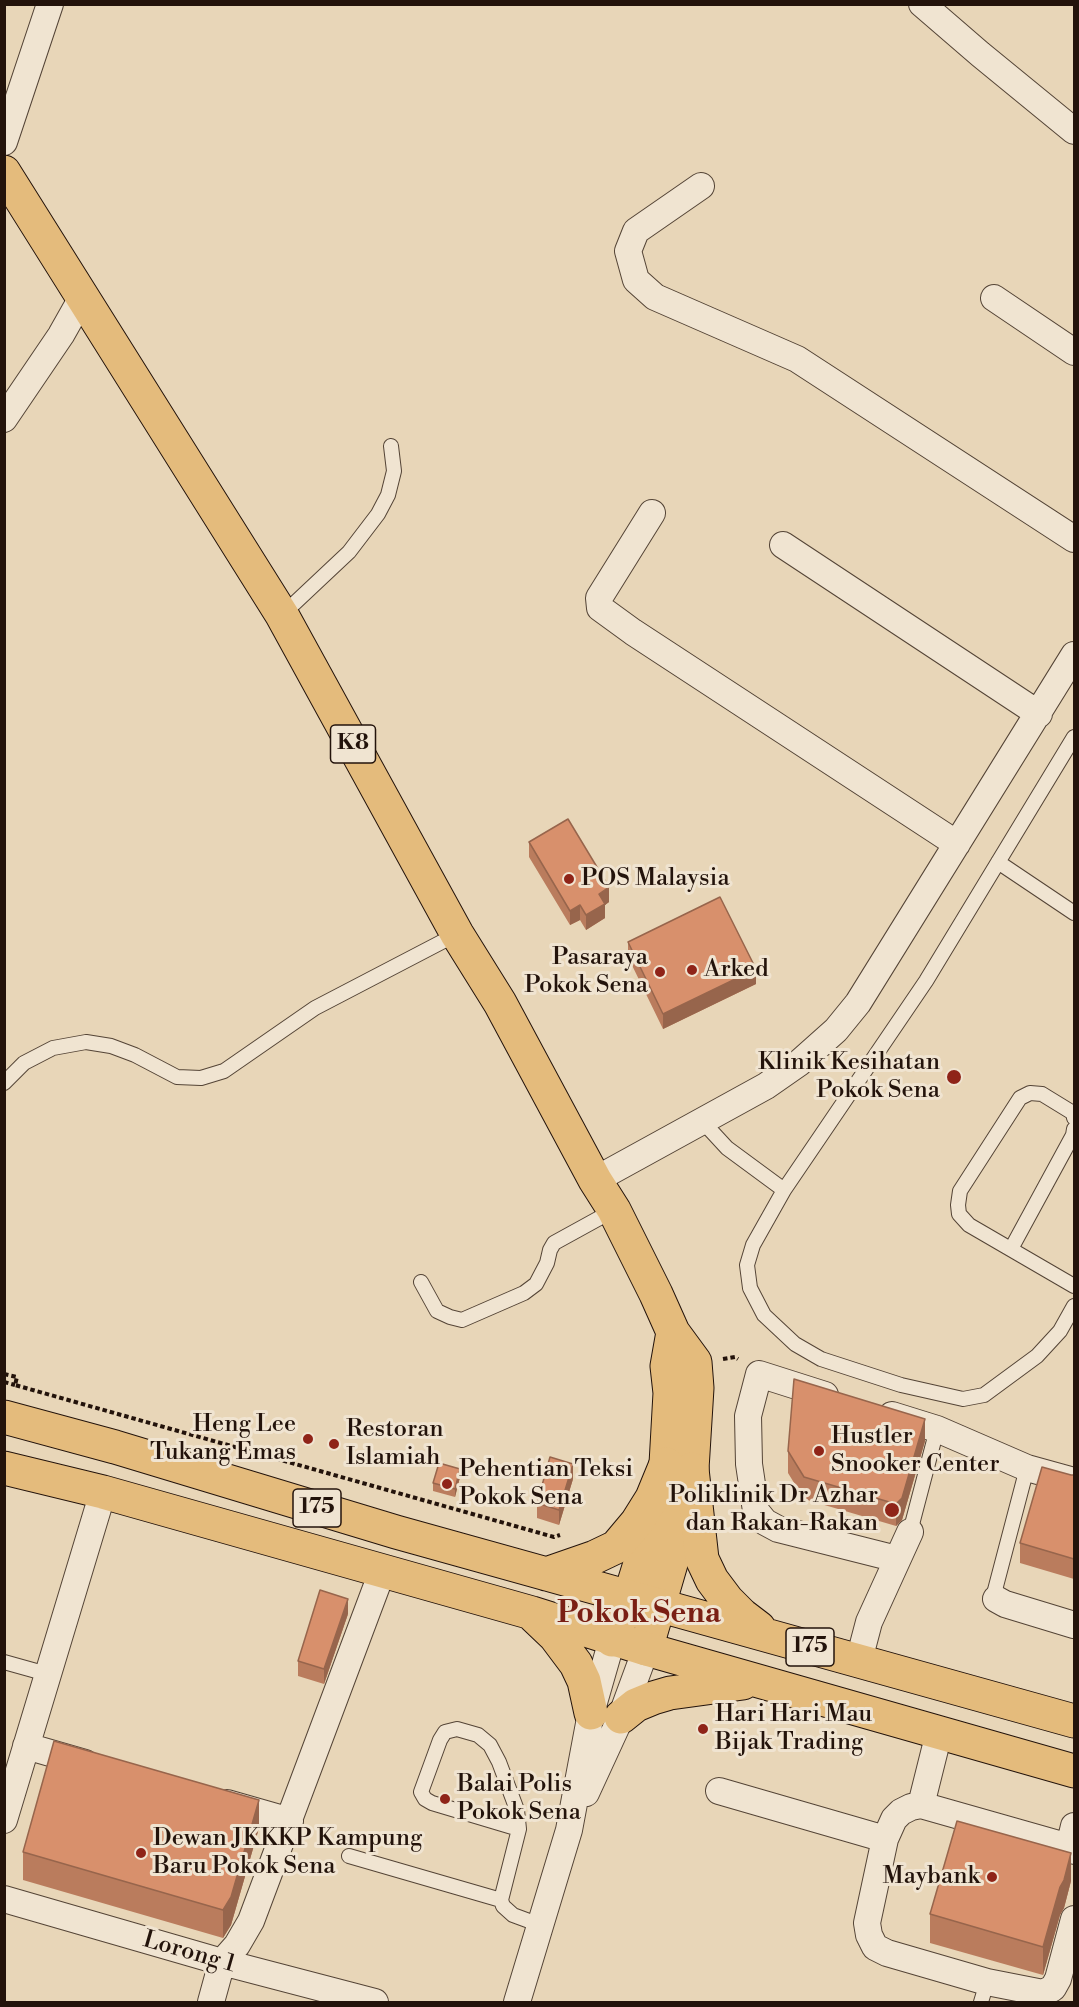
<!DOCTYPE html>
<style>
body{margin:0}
#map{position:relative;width:1079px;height:2007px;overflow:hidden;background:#e8d6b8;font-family:"Libre Bodoni",serif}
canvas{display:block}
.frame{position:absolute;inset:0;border:6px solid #23130b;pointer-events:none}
</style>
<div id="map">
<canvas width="1079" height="2007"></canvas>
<div class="frame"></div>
</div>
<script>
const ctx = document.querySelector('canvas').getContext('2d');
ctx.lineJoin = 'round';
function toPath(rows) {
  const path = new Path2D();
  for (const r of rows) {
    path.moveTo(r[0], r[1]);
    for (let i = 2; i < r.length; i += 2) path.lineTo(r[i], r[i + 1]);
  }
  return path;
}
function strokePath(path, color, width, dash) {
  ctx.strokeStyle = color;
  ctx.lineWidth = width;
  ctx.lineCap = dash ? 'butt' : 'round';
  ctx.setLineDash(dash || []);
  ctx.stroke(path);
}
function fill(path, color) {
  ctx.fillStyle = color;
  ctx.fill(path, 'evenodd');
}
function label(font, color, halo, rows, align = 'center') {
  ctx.font = font + ' "Libre Bodoni",serif';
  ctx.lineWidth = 6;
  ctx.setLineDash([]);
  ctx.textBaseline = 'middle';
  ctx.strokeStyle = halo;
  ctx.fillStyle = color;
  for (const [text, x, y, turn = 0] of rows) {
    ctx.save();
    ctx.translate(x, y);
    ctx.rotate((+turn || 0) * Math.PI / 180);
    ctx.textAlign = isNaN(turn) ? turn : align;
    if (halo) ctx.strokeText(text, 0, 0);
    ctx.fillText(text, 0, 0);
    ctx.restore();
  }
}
const path = toPath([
 [723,1359,735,1357,738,1359],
 [4,1374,17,1377,15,1385,554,1537,560,1535],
 [4,1382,15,1385]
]);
const lane = toPath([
 [282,615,349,552,378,514,388,495,394,471,391,446],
 [998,862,1074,913],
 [4,1083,24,1063,53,1048,86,1042,111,1046,135,1055,177,1077,201,1078,224,1071,315,1008,457,934],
 [1074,1118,1073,1113,1042,1094,1030,1093,1020,1098,960,1191,958,1205,959,1214,969,1225,1074,1286],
 [703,1122,727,1148,784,1190,926,981,1074,737],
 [784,1190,753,1245,747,1265,750,1288,764,1315,795,1344,821,1359,901,1385,963,1399,984,1395,1037,1356,1060,1331,1074,1306],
 [1011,1249,1073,1135,1074,1129],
 [421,1282,437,1311,450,1317,462,1320,524,1293,536,1284,547,1263,550,1250,554,1243,614,1210],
 [910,1532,937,1429],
 [996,1599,995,1590,1027,1468],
 [4,1662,47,1674],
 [519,1829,432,1803,425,1799,421,1792,440,1740,445,1732,457,1729,478,1735,490,1745,499,1762,517,1810,519,1829,501,1900,503,1906,513,1915,540,1925],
 [349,1856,501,1900],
 [981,2002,987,1982]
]);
const street = toPath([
 [922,4,980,54,1074,131],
 [4,142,50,4],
 [701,186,636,231,628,251,636,280,655,297,797,359,1074,539],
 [994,298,1074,352],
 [4,419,61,335,83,296],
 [652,513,599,598,600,608,633,632,957,844],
 [783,545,1039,714],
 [595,1180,766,1086,799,1063,836,1030,858,1003,1074,655],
 [825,1395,759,1374,748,1416,749,1464,756,1511,765,1522,778,1529,897,1559],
 [892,1415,937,1429,1027,1468,1074,1481],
 [996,1599,1005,1604,1074,1625],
 [859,1660,869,1622,910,1532],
 [26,1746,85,1763],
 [719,1791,885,1839],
 [586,1793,621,1717,646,1649],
 [227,1803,290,1821],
 [921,1805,939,1733],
 [4,1820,103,1492],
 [1069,1847,1074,1826],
 [1074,1851,1069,1847,921,1805,911,1807,901,1812,894,1819,885,1839,867,1923,869,1935,875,1947,887,1953,987,1982,1043,1993,1053,1988,1058,1979,1074,1919],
 [4,1899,222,1962,375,2002],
 [211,2002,222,1962,237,1945,251,1921,382,1572],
 [517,2002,569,1830,591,1713,612,1640]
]);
const primary = toPath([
 [4,172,282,615,457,934,500,1003,595,1180,614,1210,656,1294,673,1332,695,1362,697,1388,692,1469,672,1560,646,1649],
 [612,1640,630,1596,643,1554,666,1464,670,1393,667,1366,673,1332]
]);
const highway = toPath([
 [4,1417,115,1447,396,1532,1074,1721],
 [4,1468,103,1492,532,1613,646,1649,1074,1771],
 [692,1469,702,1559,712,1580,727,1600,742,1615,759,1628],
 [546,1574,595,1557,616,1547,637,1522,652,1498,666,1464],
 [534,1616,555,1636,576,1664,584,1681,591,1713],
 [621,1717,636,1705,653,1698,670,1693,743,1683]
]);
const wall = toPath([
 [529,842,609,902,605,905,605,918,586,930,580,920,570,925,529,857],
 [628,942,756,984,663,1029,628,957],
 [925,1441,902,1520,896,1526,804,1499,788,1473,788,1451],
 [1071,1475,1074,1475,1074,1579,1020,1563,1020,1543],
 [460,1477,455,1497,433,1491,433,1483],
 [573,1479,559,1525,537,1518,537,1503],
 [348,1614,324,1684,298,1676,298,1661],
 [259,1828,231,1925,223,1938,23,1880,23,1852],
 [1071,1881,1064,1908,1060,1915,1043,1975,930,1943,930,1914]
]);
const shadedWall = toPath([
 [609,887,609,902,605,905,605,918,586,930,586,915,599,894],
 [580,905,580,920,570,925,570,911],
 [756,969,756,984,663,1029,663,1014],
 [925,1419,925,1441,902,1520,896,1526,896,1504],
 [573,1464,573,1479,559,1525,559,1510],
 [460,1469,460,1477,455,1497,455,1489],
 [348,1599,348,1614,324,1684,324,1669],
 [259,1800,259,1828,231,1925,223,1938,223,1910],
 [1071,1853,1071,1881,1064,1908,1060,1915,1043,1975,1043,1947,1060,1887]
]);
const building = toPath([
 [568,819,609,887,599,894,605,904,586,915,580,905,570,911,529,842,568,819],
 [720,897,756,969,663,1014,628,942,720,897],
 [794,1379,925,1419,902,1498,896,1504,804,1477,788,1451,794,1379],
 [550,1457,573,1464,559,1510,537,1503,550,1457],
 [439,1463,460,1469,455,1489,433,1483,439,1463],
 [1042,1467,1071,1475,1074,1475,1074,1559,1020,1543,1042,1467],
 [320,1590,348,1599,324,1669,298,1661,320,1590],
 [54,1741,259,1800,231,1897,223,1910,23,1852,54,1741],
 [957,1821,1071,1853,1064,1880,1060,1887,1043,1947,930,1914,957,1821]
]);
const markers = [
 [569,879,6,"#8f2418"],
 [692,970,6,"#8f2418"],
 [660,972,6,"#8f2418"],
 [954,1077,8,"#8f2418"],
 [308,1439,6,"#8f2418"],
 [334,1444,6,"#8f2418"],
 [819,1451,6,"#8f2418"],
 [447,1484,6,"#8f2418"],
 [892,1510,8,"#8f2418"],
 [703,1729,6,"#8f2418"],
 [445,1799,6,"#8f2418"],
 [141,1853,6,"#8f2418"],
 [992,1877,6,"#8f2418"]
];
const shields = [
 [353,744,45],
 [317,1508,48],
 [810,1647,48]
];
const shieldNames = [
 ["K8",353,744],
 ["175",317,1508],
 ["175",810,1647]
];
const poiNames = [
 ["POS Malaysia",581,879],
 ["Pasaraya",648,958,"right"],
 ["Pokok Sena",648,986,"right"],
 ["Arked",704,970],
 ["Klinik Kesihatan",940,1063,"right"],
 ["Pokok Sena",940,1091,"right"],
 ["Heng Lee",296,1425,"right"],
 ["Tukang Emas",296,1453,"right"],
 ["Restoran",346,1430],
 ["Islamiah",346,1458],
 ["Hustler",831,1437],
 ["Snooker Center",831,1465],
 ["Pehentian Teksi",459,1470],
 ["Pokok Sena",459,1498],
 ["Poliklinik Dr Azhar",878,1496,"right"],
 ["dan Rakan-Rakan",878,1524,"right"],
 ["Hari Hari Mau",715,1715],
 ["Bijak Trading",715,1743],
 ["Balai Polis",457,1785],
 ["Pokok Sena",457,1813],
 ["Dewan JKKKP Kampung",153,1839],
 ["Baru Pokok Sena",153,1867],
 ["Maybank",980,1877,"right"]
];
const streetNames = [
 ["Lorong 1",189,1953,16]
];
const districtNames = [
 ["Pokok Sena",639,1615]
];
strokePath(lane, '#544436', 16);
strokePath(street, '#544436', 28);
strokePath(primary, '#23130b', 35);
strokePath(highway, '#23130b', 35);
strokePath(path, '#23130b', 4, [4.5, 3]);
strokePath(lane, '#f0e4d1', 14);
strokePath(street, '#f0e4d1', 26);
strokePath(primary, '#e4bb7c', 33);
strokePath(highway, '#e4bb7c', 33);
fill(wall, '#ba7c5d');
fill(shadedWall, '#97654c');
fill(building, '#d8906c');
strokePath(building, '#97654c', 1.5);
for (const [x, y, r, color] of markers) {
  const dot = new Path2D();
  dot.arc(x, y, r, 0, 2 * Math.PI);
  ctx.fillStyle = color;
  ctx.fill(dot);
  strokePath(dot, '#f0e4d1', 2);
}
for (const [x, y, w] of shields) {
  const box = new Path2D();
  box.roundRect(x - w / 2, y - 19, w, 38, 4.5);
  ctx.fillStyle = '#f0e4d1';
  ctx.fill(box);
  strokePath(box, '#23130b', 1.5);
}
label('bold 22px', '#23130b', null, shieldNames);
label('24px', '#23130b', '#f0e4d1', poiNames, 'left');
label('24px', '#23130b', '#f0e4d1', streetNames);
label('bold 30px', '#7a1f14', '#f0e4d1', districtNames);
</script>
